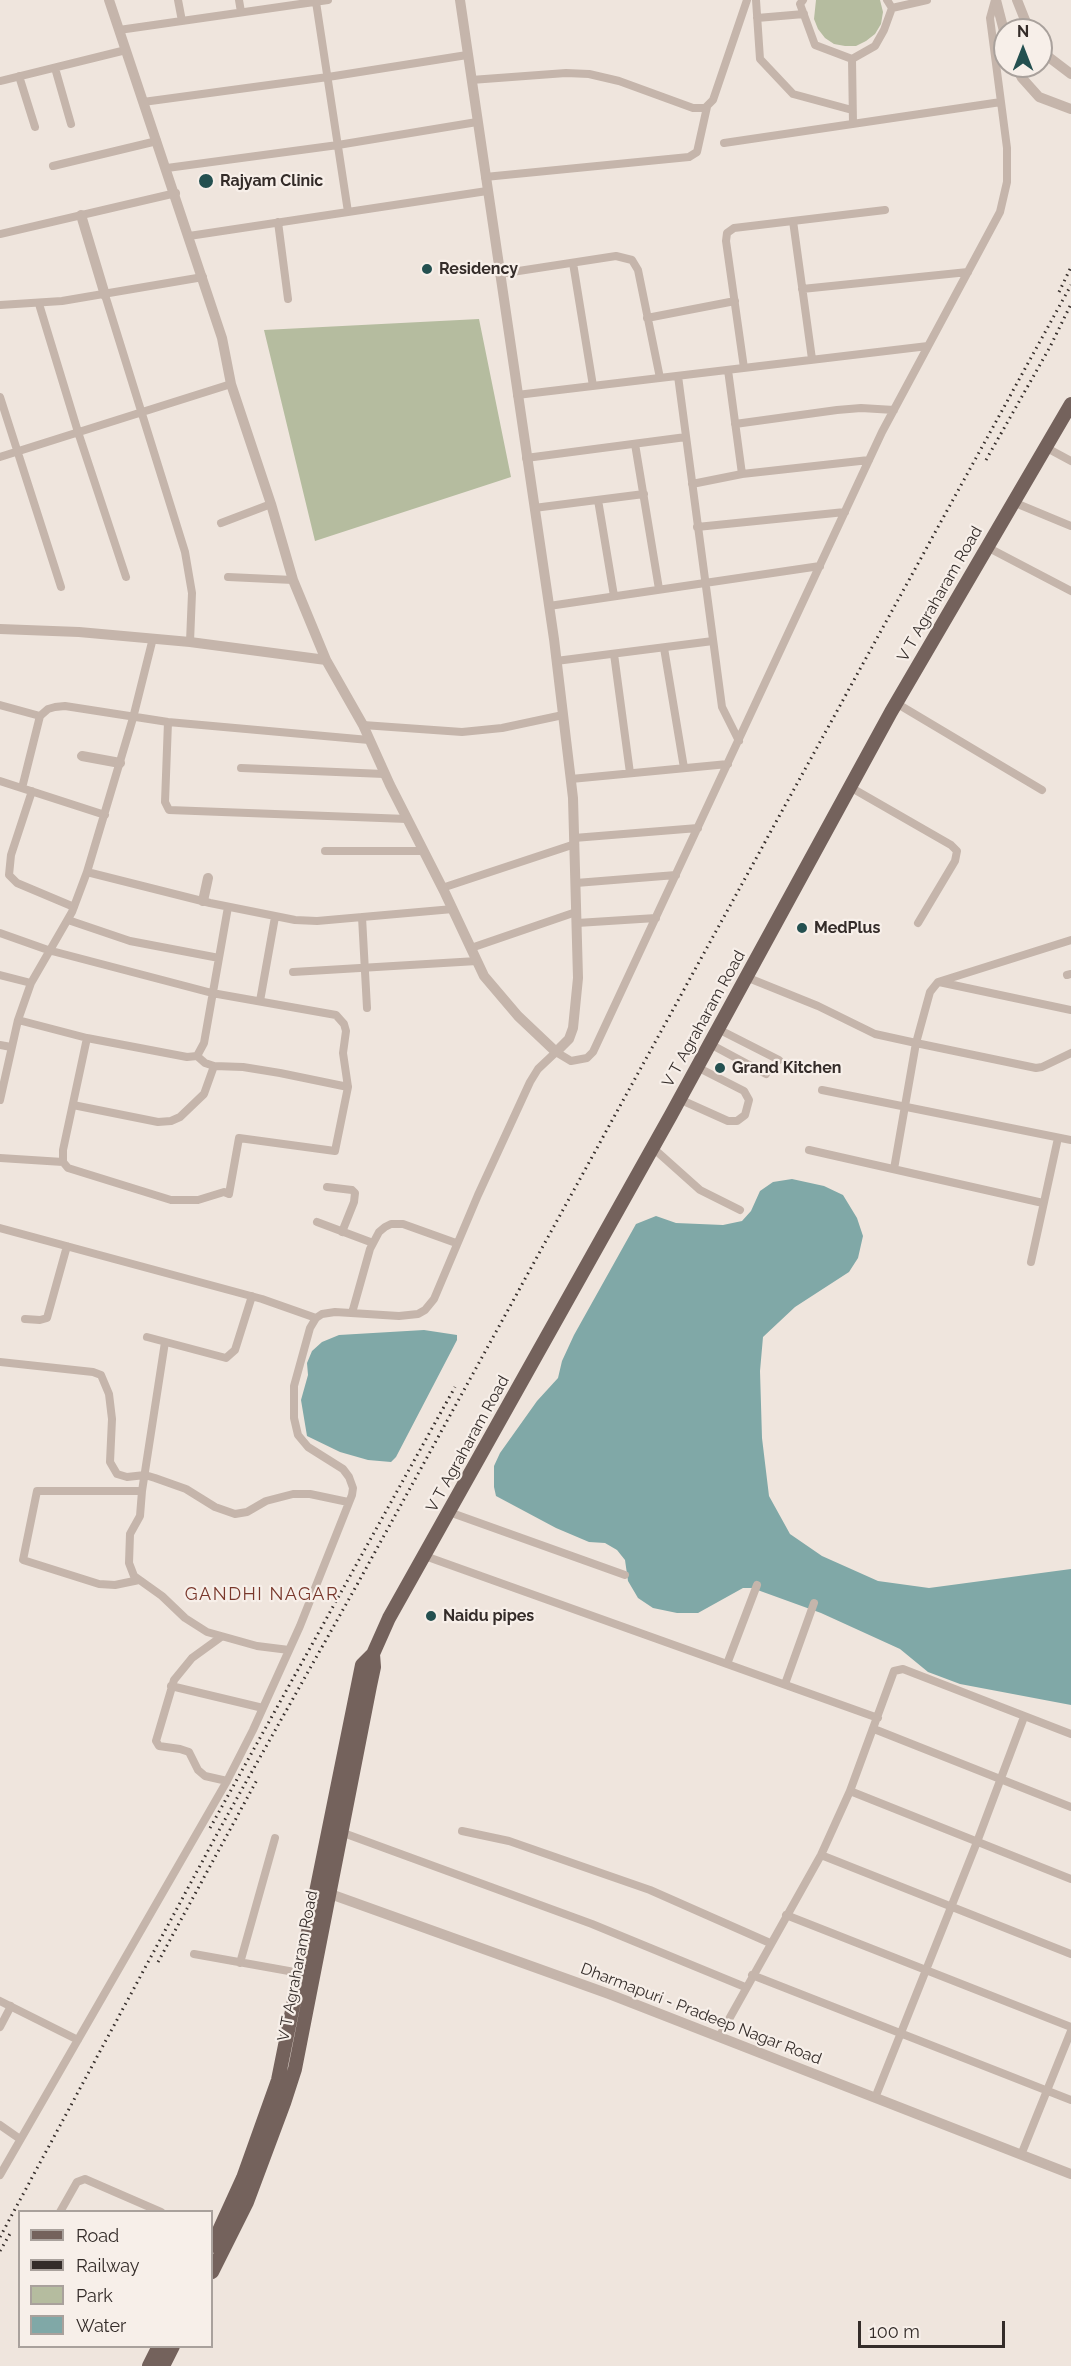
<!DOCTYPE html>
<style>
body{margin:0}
#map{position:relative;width:1071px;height:2366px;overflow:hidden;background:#efe5dd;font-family:Raleway,sans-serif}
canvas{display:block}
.legend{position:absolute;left:18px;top:2210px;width:195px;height:138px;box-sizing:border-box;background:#f7efe9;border:2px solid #a9a19c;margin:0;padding:8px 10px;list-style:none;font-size:18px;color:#342c29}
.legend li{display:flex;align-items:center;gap:12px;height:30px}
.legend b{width:30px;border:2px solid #a9a19c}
.north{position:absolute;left:993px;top:18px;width:60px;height:60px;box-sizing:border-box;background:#f7efe9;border:2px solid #a9a19c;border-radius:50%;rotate:0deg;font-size:16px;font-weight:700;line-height:24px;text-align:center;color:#342c29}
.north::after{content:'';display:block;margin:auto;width:21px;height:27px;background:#245050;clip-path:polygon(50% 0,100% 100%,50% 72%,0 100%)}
.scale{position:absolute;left:858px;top:2321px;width:147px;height:27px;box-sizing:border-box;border:3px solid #342c29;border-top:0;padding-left:8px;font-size:18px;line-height:21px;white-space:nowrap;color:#342c29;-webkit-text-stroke:4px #f7efe9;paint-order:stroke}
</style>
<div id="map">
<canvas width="1071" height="2366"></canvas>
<ul class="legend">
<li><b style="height:8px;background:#74625c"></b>Road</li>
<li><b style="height:8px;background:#342c29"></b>Railway</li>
<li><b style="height:16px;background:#b5bc9f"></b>Park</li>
<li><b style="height:16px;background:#80a8a7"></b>Water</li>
</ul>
<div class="north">N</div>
<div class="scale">100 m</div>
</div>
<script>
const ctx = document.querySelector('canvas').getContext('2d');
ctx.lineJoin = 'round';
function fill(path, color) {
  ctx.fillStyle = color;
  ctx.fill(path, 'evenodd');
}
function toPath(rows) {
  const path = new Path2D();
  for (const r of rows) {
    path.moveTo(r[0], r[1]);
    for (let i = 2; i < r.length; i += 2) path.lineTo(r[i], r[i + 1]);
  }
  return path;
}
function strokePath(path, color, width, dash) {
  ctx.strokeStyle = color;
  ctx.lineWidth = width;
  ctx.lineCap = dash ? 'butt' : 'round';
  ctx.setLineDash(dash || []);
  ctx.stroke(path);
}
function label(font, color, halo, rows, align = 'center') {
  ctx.font = font + ' Raleway,sans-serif';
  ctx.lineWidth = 4.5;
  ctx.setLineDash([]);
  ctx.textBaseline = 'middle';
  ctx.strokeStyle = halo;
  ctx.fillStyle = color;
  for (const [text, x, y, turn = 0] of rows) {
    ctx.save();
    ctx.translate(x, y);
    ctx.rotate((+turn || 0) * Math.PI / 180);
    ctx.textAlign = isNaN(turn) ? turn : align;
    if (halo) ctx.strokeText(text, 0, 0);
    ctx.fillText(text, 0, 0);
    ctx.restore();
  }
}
const green = toPath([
 [816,0,880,0,883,12,881,24,875,34,866,41,856,46,845,46,834,44,825,38,818,29,814,19],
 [479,319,511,477,315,541,264,330]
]);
const water = toPath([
 [792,1179,824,1186,843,1195,857,1218,863,1236,858,1258,849,1272,795,1307,763,1337,760,1371,762,1438,769,1496,790,1534,822,1556,878,1581,929,1588,1071,1569,1071,1705,960,1684,928,1672,900,1649,821,1613,752,1588,743,1588,698,1613,677,1613,653,1608,638,1598,628,1581,625,1560,617,1550,605,1543,589,1542,556,1528,496,1496,494,1487,494,1466,500,1453,537,1401,558,1378,562,1361,574,1335,636,1224,656,1216,676,1223,723,1225,742,1221,751,1211,760,1191,773,1182],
 [424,1330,457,1335,457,1340,396,1457,391,1462,368,1460,340,1452,307,1436,301,1400,308,1375,307,1363,312,1351,322,1342,339,1335]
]);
const minor = toPath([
 [178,0,182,21],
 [239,0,241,12],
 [756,0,760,59,793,94,852,110],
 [803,0,800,4,815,45,852,59],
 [316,2,348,212],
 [892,8,927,0],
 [757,18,804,14],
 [119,30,328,0],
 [852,59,875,46,884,30,892,8,887,0],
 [852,59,853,124],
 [55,68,71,124],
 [19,76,35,127],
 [471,80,566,73,589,74,619,81,693,108,705,108,713,100,747,0],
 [0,81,126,50],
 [143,102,328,77,467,55],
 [724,143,1001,102],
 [53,166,157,141],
 [167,168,338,145,477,122],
 [485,177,689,157,697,152,707,107],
 [793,221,812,359],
 [278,222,288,299],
 [0,234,176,193],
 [189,236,487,191],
 [573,263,593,386],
 [499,274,616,256,632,260,638,270,660,378],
 [802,289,968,272],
 [105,295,185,552,192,593,190,642],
 [39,304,78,432,126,577],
 [0,305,62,301,203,277],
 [647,318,735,301],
 [744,368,726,241,727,233,734,228,885,210],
 [728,370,742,474],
 [678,376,722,707,739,741],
 [517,395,928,346],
 [0,397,61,587],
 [735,424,837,410,861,408,894,410],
 [635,444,659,589],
 [1045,447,1071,461],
 [0,457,231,384],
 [526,458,686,437],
 [692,484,742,474,869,460],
 [598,500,614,596],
 [1013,502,1071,526],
 [534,508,644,494],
 [221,523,271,504],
 [697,527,845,512],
 [987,547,1071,591],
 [228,577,293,580],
 [549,606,820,566],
 [664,648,684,768],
 [614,654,630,773],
 [556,661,713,641],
 [896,703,1042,790],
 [0,705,40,716],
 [168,722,165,802,169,810,407,819],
 [363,725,462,732,502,728,563,715],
 [241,768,384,774],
 [571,779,728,764],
 [0,781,105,815],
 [850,787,951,845,957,851,955,861,918,923],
 [22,788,40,716,48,709,55,707,65,706,168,722,369,740],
 [32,791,11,855,9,875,17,883,74,907],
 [574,838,698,828],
 [325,851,423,851],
 [87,872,210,903,295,920,317,921,453,909],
 [576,883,676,875],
 [442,888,575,844],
 [362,917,367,1008],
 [71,921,130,941,219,958],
 [577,923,656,918],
 [0,933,48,950,212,993,336,1015,344,1024,346,1031,343,1053,348,1087,335,1151,239,1138,229,1194,224,1192,198,1200,171,1200,68,1168,63,1162,63,1150,87,1038],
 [471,948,576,912],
 [293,972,477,961],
 [0,975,31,983],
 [1067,975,1071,974],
 [746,977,818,1006,875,1034,916,1043,930,992,938,982,1071,940],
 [939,982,1071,1010],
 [260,1001,275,917],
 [18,1020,87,1038,187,1057,197,1056,204,1043,228,907],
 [718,1029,779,1060],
 [710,1044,766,1074],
 [0,1045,11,1047],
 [197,1056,205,1063,214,1066,243,1067,280,1073,348,1087],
 [822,1090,1071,1140],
 [679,1099,728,1121,737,1121,745,1115,749,1100,744,1091,697,1067],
 [0,1100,18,1020,31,983,72,912,87,872,133,718,153,638],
 [73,1105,158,1122,171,1121,180,1117,204,1094,214,1066],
 [653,1148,700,1190,740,1210],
 [809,1150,1043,1203],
 [0,1158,63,1162],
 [894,1169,916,1043,1036,1068,1042,1067,1071,1053],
 [327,1187,352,1190,355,1193,354,1202,342,1232],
 [317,1222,373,1243],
 [0,1228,262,1299,316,1318],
 [1031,1262,1058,1138],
 [352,1313,370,1249,379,1232,385,1227,391,1224,403,1224,456,1243],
 [25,1319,40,1320,47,1318,67,1246],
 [147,1337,226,1358,235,1350,252,1296],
 [0,1362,93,1372,101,1375,109,1394,112,1419,110,1462,117,1474,127,1477,145,1475,155,1478,186,1489,215,1507,235,1514,247,1512,266,1501,293,1494,310,1494,348,1502],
 [142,1491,140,1516,130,1534,129,1563,134,1576,162,1596,185,1618,207,1632,257,1646,289,1650],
 [449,1512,625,1575],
 [425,1556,878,1718],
 [139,1580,115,1585,99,1584,23,1560,37,1491,142,1491,165,1342],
 [221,1637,192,1658,174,1680,156,1741,159,1746,180,1749,189,1752,198,1770,205,1776,227,1781],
 [727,1664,757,1585],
 [785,1684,814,1603],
 [171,1686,263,1708],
 [874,1729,1071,1807],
 [850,1791,1071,1879],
 [338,1831,592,1924,745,1987],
 [462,1831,509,1841,650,1890,770,1943],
 [821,1855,1071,1954],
 [786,1915,1071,2027],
 [194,1954,300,1973],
 [240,1963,275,1838],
 [752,1975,1071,2100],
 [0,2001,78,2040],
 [0,2027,11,2006],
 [719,2037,821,1855,850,1791,894,1671,903,1669,1071,1734],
 [875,2098,977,1842,1024,1717],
 [0,2125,20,2139],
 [1021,2155,1071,2031],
 [0,2175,227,1781,253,1730,300,1626,352,1495,353,1488,349,1477,343,1469,308,1447,298,1435,294,1418,294,1386,310,1328,316,1318,322,1314,335,1312,399,1316,418,1314,425,1310,434,1299,478,1195,530,1082,538,1069,556,1052,571,1061,587,1058,593,1052,882,432,1000,212,1007,182,1007,148,990,18,995,0],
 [60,2212,77,2182,85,2179,161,2212]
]);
const tertiary = toPath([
 [109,0,222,338,231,384,271,504,293,580,326,660,363,725,390,785,445,893,484,976,518,1016,556,1052,569,1039,573,1028,578,978,573,798,554,639,460,0],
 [996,0,1005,35],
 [1017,0,1029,30],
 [1041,47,1046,55,1071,74],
 [1016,66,1022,78,1039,97,1071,109],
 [81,215,105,295],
 [0,629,79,632,190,642,326,660],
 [82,756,120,763],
 [203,901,208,878],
 [322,1891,609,1994,1071,2174]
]);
const primary = toPath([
 [212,2246,243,2178,278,2080,362,1665,373,1654,389,1618,671,1115,891,712,1071,404],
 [212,2272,247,2202,284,2103,295,2069,370,1686,374,1667,373,1654],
 [149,2366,159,2346],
 [163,2366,173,2346]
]);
const rail = toPath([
 [1059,292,1071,267],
 [986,460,1050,347,1071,304],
 [210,1828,455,1387],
 [158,1962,258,1778],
 [0,2237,223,1823,358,1583,1071,285],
 [0,2251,11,2232]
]);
const markers = [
 [206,181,8,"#245050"],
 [427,269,6,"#245050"],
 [802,928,6,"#245050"],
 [720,1068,6,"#245050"],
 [431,1616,6,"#245050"]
];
const poiNames = [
 ["Rajyam Clinic",220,181],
 ["Residency",439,269],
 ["MedPlus",814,928],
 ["Grand Kitchen",732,1068],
 ["Naidu pipes",443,1616]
];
const streetNames = [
 ["V T Agraharam Road",940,594,-60],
 ["V T Agraharam Road",704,1019,-61],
 ["V T Agraharam Road",468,1444,-61],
 ["V T Agraharam Road",298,1966,-79],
 ["Dharmapuri - Pradeep Nagar Road",701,2014,21]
];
const neighbourhoodNames = [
 ["GANDHI NAGAR",262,1595]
];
fill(green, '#b5bc9f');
fill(water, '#80a8a7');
strokePath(minor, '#c5b5ab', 8);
strokePath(tertiary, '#c5b5ab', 10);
strokePath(primary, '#74625c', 14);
strokePath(rail, '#342c29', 3, [1.5, 4.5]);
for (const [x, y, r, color] of markers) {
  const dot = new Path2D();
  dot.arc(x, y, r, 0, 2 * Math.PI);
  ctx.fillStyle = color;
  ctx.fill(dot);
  strokePath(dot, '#f7efe9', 2);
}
label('bold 16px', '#342c29', '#f7efe9', poiNames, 'left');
label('16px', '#342c29', '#f7efe9', streetNames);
ctx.letterSpacing = '1.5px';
label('18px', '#79382c', '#f7efe9', neighbourhoodNames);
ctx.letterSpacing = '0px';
</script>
